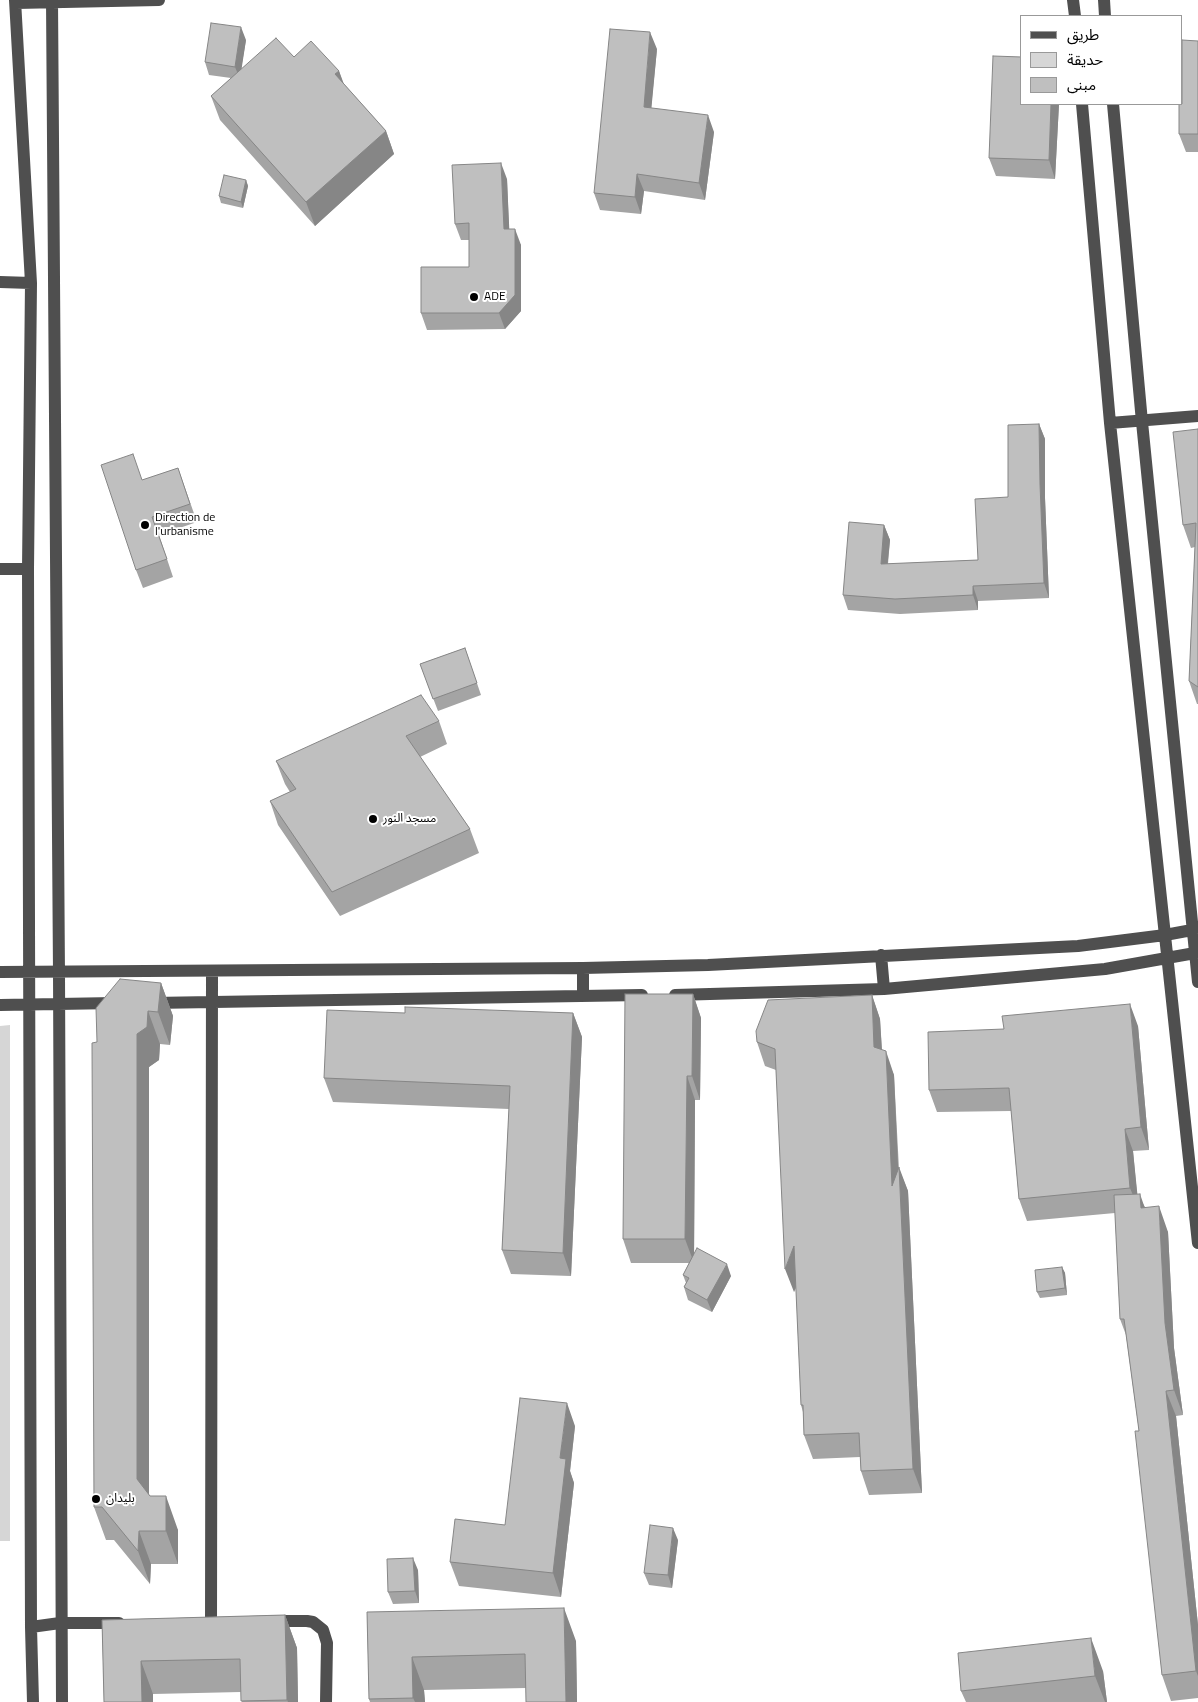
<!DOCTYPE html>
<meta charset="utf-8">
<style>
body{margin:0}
#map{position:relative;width:1198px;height:1702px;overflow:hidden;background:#fff;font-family:"Titillium Web","Noto Sans Arabic",sans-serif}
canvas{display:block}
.legend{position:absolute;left:1020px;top:15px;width:162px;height:90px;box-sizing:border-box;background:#fff;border:1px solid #999;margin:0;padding:6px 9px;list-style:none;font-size:15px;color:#000}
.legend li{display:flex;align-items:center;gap:10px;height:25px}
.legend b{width:25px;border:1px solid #999}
</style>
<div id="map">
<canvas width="1198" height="1702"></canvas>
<ul class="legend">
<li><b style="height:6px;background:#4f4f4f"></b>طريق</li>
<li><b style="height:14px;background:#d6d6d6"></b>حديقة</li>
<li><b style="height:14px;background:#bfbfbf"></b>مبنى</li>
</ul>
</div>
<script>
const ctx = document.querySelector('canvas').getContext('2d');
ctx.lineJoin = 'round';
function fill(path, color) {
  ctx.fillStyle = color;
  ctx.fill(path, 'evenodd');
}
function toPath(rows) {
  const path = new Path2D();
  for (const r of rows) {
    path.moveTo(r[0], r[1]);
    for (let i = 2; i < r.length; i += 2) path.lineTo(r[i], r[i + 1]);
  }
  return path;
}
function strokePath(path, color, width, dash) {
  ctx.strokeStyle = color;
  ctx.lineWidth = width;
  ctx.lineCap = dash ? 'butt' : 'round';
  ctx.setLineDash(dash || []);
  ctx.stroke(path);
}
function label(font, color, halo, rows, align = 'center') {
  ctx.font = font + ' "Titillium Web","Noto Sans Arabic",sans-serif';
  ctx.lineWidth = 4;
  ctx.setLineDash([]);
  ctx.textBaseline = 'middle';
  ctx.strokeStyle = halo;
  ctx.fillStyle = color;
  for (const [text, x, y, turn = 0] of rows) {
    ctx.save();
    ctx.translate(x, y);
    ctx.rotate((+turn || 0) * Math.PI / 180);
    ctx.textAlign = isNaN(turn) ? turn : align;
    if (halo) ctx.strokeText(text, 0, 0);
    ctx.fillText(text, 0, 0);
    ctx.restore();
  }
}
const green = toPath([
 [10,1025,10,1541,0,1541,0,1026]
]);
const minor = toPath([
 [15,0,31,283,28,569,31,1627,33,1702],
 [52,0,59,973,62,1702],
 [1073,0,1075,16],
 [1104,0,1105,16],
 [16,3,159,0],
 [1082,104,1110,423,1198,1243],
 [1113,104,1142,422,1198,982],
 [0,282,31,283],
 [1110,423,1198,416],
 [0,569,28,569],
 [881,955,884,989],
 [583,968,583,996],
 [0,972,583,968,708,965,1078,946,1165,935,1192,930,1198,927],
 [675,995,884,989,1105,969,1195,953],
 [152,1003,642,995],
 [0,1005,115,1003],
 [271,1621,307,1621,313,1622,323,1630,327,1643,326,1702],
 [211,1622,212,971],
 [31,1627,60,1623,119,1623]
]);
const wall = toPath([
 [246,40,241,69,294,57,339,71,343,83,386,131,394,154,315,226,220,120,211,96,231,78,209,75,205,62],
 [1198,41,1198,152,1186,152,1179,134],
 [657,49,651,108,714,132,705,200,644,191,641,214,600,210,594,193],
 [1022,104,1059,104,1055,179,996,176,989,158],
 [507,179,509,229,521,245,521,311,505,329,427,330,421,313,469,267,469,240,461,240,455,224],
 [246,180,248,186,243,208,221,203,219,196],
 [1039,424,1045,439,1045,498,1049,598,978,601,978,610,900,614,848,610,843,595,884,525,890,540,888,564,978,560,1008,497],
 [1198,429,1198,704,1197,704,1189,681,1195,547,1191,548,1183,525],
 [178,468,197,522,159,535,173,577,143,588,136,570,143,480],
 [465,648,481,695,438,711,420,664],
 [439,721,447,744,420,757,470,829,479,853,340,916,278,825,270,801,290,792,285,784,276,761],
 [161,983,173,1016,170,1045,160,1044,159,1060,149,1067,149,1495,178,1530,178,1564,151,1564,150,1584,114,1540,106,1540,94,1507,97,1042],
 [693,994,701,1018,700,1100,695,1100,694,1254,731,1276,712,1312,688,1300,684,1287,686,1283,683,1275,689,1263,631,1263,623,1239],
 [872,995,880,1019,882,1050,894,1075,899,1169,908,1191,922,1493,869,1495,861,1471,860,1457,813,1459,804,1435,803,1412,801,1405,796,1288,794,1292,776,1070,765,1066,757,1042],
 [405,1013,573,1013,582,1037,571,1276,511,1274,502,1250,509,1109,333,1102,324,1078],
 [1138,1026,1149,1150,1133,1151,1137,1194,1145,1207,1168,1232,1174,1348,1183,1415,1176,1416,1198,1625,1198,1698,1171,1701,1162,1675,1139,1431,1126,1335,1120,1319,1115,1213,1027,1221,1019,1199,1011,1111,937,1112,929,1090],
 [1062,1267,1065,1273,1067,1295,1040,1298,1037,1292],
 [575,1426,570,1471,574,1483,561,1597,459,1586,450,1562,505,1525],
 [678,1540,672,1588,649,1585,644,1573],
 [418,1570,419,1603,393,1604,388,1592],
 [367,1612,576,1641,577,1702,526,1702,526,1688,424,1690,425,1702,370,1702,369,1699],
 [285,1615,297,1648,298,1702,242,1702,241,1692,153,1694,153,1702,104,1702,102,1620],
 [1103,1671,1107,1702,966,1702,961,1691]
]);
const shadedWall = toPath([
 [241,27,246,40,240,79,235,67],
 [650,32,657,49,650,123,644,107],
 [339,71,348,95,335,74],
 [1051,104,1059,104,1055,179,1049,160],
 [708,115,714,132,705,200,699,183],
 [386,131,394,154,315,226,306,202],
 [501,163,507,179,510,245,504,229],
 [637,174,644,191,641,214,635,197],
 [246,180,248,186,243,208,241,202],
 [515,229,521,245,521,311,505,329,499,313],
 [1039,424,1045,439,1045,498,1049,598,1044,583,1040,484],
 [884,525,890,540,886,579,881,564],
 [973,586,978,601,978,610,973,595],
 [161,983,173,1016,170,1045,158,1012],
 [693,994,701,1018,700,1100,692,1076],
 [872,995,880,1019,883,1070,874,1047],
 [1130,1004,1138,1026,1149,1150,1141,1127],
 [148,1011,160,1044,159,1060,149,1067,149,1512,137,1479,137,1034],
 [573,1013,582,1037,571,1276,563,1253],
 [886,1051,894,1075,900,1210,892,1186],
 [687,1076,695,1100,694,1263,685,1239],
 [1125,1129,1133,1151,1139,1210,1130,1188],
 [899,1167,908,1191,922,1493,913,1469],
 [1140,1194,1149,1220,1141,1208],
 [1159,1206,1168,1232,1174,1348,1183,1415,1174,1390,1165,1323],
 [794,1246,802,1270,794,1292,785,1269],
 [727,1264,731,1276,712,1312,707,1300],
 [1062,1267,1065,1273,1067,1295,1065,1288],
 [1166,1391,1176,1416,1198,1625,1198,1676,1196,1671],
 [567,1403,575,1426,570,1471,574,1483,561,1597,553,1573,560,1458],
 [166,1496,178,1530,178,1564,166,1531],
 [673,1528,678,1540,672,1588,668,1575],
 [139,1531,151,1564,150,1584,138,1551],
 [413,1558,418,1570,419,1603,415,1591],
 [564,1608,576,1641,577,1702,566,1702],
 [285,1615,297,1648,298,1702,288,1702,287,1700],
 [1091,1638,1103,1671,1107,1702,1105,1702,1095,1676],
 [412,1657,424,1690,425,1702,415,1702,413,1698],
 [141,1661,153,1694,153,1702,142,1702]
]);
const building = toPath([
 [211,23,241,27,235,67,205,62,211,23],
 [610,29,650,32,644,107,708,115,699,183,637,174,635,197,594,193,610,29],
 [276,38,294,57,311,41,339,71,335,74,386,131,306,202,211,96,276,38],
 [1182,40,1198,41,1198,134,1179,134,1179,104,1182,104,1182,40],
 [993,56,1022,57,1022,104,1051,104,1049,160,989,158,993,56],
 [501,163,504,229,515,229,515,295,499,313,421,313,421,267,469,267,469,223,455,224,452,165,501,163],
 [224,175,246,180,241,202,219,196,224,175],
 [1039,424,1040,484,1044,583,973,586,973,595,895,599,843,595,849,522,884,525,881,564,978,560,975,499,1008,497,1008,425,1039,424],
 [1198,429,1198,687,1189,681,1196,523,1183,525,1173,432,1198,429],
 [133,454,142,480,178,468,190,504,152,517,167,559,136,570,101,465,133,454],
 [465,648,477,683,433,699,420,664,465,648],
 [421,695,439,721,406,736,470,829,332,892,270,801,296,789,276,761,421,695],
 [120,979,161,983,158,1012,148,1011,147,1027,137,1034,137,1479,150,1496,166,1496,166,1531,139,1531,138,1551,102,1507,94,1507,92,1043,97,1042,96,1008,120,979],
 [625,994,693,994,692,1076,687,1076,685,1239,623,1239,625,994],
 [872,995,874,1047,886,1051,892,1186,899,1167,913,1469,861,1471,859,1433,804,1435,803,1405,801,1405,794,1246,785,1269,775,1049,757,1042,756,1031,768,1000,872,995],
 [1130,1004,1141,1127,1125,1129,1130,1188,1019,1199,1009,1088,929,1090,928,1032,1004,1029,1002,1016,1130,1004],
 [405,1007,573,1013,563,1253,502,1250,510,1086,324,1078,327,1010,405,1013,405,1007],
 [1140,1194,1141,1208,1159,1206,1165,1323,1174,1390,1166,1391,1196,1671,1162,1675,1135,1431,1139,1431,1124,1319,1120,1319,1114,1195,1140,1194],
 [697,1248,727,1264,707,1300,684,1287,689,1278,683,1275,697,1248],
 [1062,1267,1065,1288,1037,1292,1035,1270,1062,1267],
 [520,1398,567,1403,560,1458,566,1459,553,1573,450,1562,455,1519,505,1525,520,1398],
 [650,1525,673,1528,668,1575,644,1573,650,1525],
 [413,1558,415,1591,388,1592,387,1559,413,1558],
 [564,1608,566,1702,526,1702,525,1654,412,1657,413,1698,369,1699,367,1612,564,1608],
 [285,1615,287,1700,241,1701,240,1659,141,1661,142,1702,104,1702,102,1620,285,1615],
 [1091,1638,1095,1676,961,1691,958,1653,1091,1638]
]);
const markers = [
 [474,297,5,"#000"],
 [145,525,5,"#000"],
 [373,819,5,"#000"],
 [96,1499,5,"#000"]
];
const poiNames = [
 ["ADE",484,297],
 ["Direction de",155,518],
 ["l'urbanisme",155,532],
 ["مسجد النور",383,819],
 ["بليدان",106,1499]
];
fill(green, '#d6d6d6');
strokePath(minor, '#4f4f4f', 12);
fill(wall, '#a4a4a4');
fill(shadedWall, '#868686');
fill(building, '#bfbfbf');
strokePath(building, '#868686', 1);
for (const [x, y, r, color] of markers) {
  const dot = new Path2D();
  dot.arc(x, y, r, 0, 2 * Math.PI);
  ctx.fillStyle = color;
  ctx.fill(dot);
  strokePath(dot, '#fff', 2);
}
label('12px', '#000', '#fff', poiNames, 'left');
</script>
